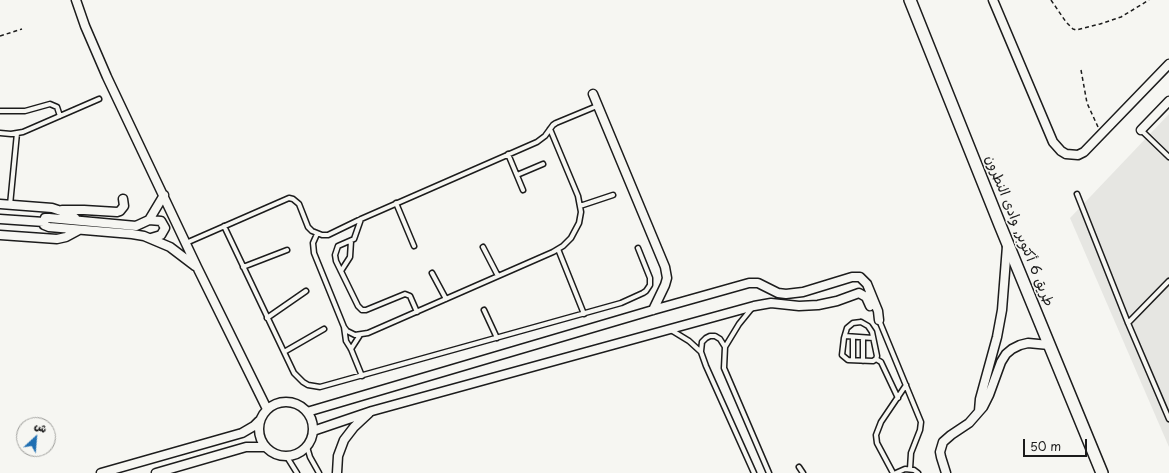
<!DOCTYPE html>
<meta charset="utf-8">
<style>
body{margin:0}
#map{position:relative;width:1169px;height:473px;overflow:hidden;background:#f6f6f2;font-family:"Playpen Sans","Playpen Sans Arabic",sans-serif}
canvas{display:block}
.north{position:absolute;left:16px;top:417px;width:40px;height:40px;box-sizing:border-box;background:#f6f6f2;border:1px solid #9f9f9c;border-radius:50%;rotate:26deg;font-size:11px;font-weight:700;line-height:16px;text-align:center;color:#1c1c1c}
.north::after{content:'';display:block;margin:auto;width:14px;height:18px;background:#1f6fb2;clip-path:polygon(50% 0,100% 100%,50% 72%,0 100%)}
.scale{position:absolute;left:1023px;top:439px;width:64px;height:18px;box-sizing:border-box;border:2px solid #1c1c1c;border-top:0;padding-left:5px;font-size:12px;line-height:14px;white-space:nowrap;color:#1c1c1c;-webkit-text-stroke:3px #f6f6f2;paint-order:stroke}
</style>
<div id="map">
<canvas width="1169" height="473"></canvas>
<div class="north">ش</div>
<div class="scale">50 m</div>
</div>
<script>
const ctx = document.querySelector('canvas').getContext('2d');
ctx.lineJoin = 'round';
function fill(path, color) {
  ctx.fillStyle = color;
  ctx.fill(path, 'evenodd');
}
function toPath(rows) {
  const path = new Path2D();
  for (const r of rows) {
    if (r.length === 3) {
      path.moveTo(r[0] + r[2], r[1]);
      path.arc(r[0], r[1], r[2], 0, 2 * Math.PI);
      continue;
    }
    path.moveTo(r[0], r[1]);
    for (let i = 2; i < r.length; i += 2) path.lineTo(r[i], r[i + 1]);
  }
  return path;
}
function strokePath(path, color, width, dash) {
  ctx.strokeStyle = color;
  ctx.lineWidth = width;
  ctx.lineCap = dash ? 'butt' : 'round';
  ctx.setLineDash(dash || []);
  ctx.stroke(path);
}
function label(font, color, halo, rows, align = 'center') {
  ctx.font = font + ' "Playpen Sans","Playpen Sans Arabic",sans-serif';
  ctx.lineWidth = 3;
  ctx.setLineDash([]);
  ctx.textBaseline = 'middle';
  ctx.strokeStyle = halo;
  ctx.fillStyle = color;
  for (const [text, x, y, turn = 0] of rows) {
    ctx.save();
    ctx.translate(x, y);
    ctx.rotate((+turn || 0) * Math.PI / 180);
    ctx.textAlign = isNaN(turn) ? turn : align;
    if (halo) ctx.strokeText(text, 0, 0);
    ctx.fillText(text, 0, 0);
    ctx.restore();
  }
}
const built = toPath([
 [1169,114,1169,447,1070,218]
]);
const path = toPath([
 [1051,0,1066,22,1073,29,1076,30,1100,24,1121,17,1149,0],
 [0,36,22,29],
 [1081,70,1087,103,1098,127]
]);
const lane = toPath([
 [0,111,25,111,50,104,57,107,60,116],
 [1141,130,1169,157],
 [0,133,11,134,23,132,99,99],
 [508,154,523,190],
 [517,175,543,164],
 [1077,194,1128,323,1169,419],
 [396,203,414,246],
 [10,205,17,133],
 [580,206,613,195],
 [361,219,354,239,338,246,335,255,336,261,358,306,362,310,366,310,405,294,410,296,417,312],
 [224,226,294,373,303,382,308,385,320,387,621,303,643,293,646,291,650,285,650,278,638,248],
 [317,234,313,243,314,253,344,327,347,331,355,335,368,333,553,252,563,246,571,238,579,223,581,212,578,196,550,129],
 [186,243,289,198,293,199,299,204,308,227,312,231,322,235,328,235,361,219,537,142,545,136,553,125,556,123,597,106],
 [483,247,498,276],
 [558,249,584,314],
 [243,267,287,250],
 [341,271,350,257,351,241],
 [432,273,446,299],
 [752,308,739,324,725,347,724,368,769,473],
 [484,310,497,338],
 [267,318,306,291],
 [879,320,921,422,920,430,911,453,910,469],
 [861,322,868,326,872,332,877,356,876,359,873,361,848,360,842,355,844,338,847,328,853,323,861,322],
 [1128,323,1169,281],
 [344,327,346,341,351,349,362,376],
 [671,330,689,341,701,352,706,366,754,473],
 [845,336,873,338],
 [853,337,853,360],
 [863,338,863,361],
 [351,349,360,335],
 [701,351,702,342,706,338,710,336,715,336,720,339,725,347],
 [284,352,324,329],
 [876,359,881,362,898,398],
 [307,447,310,457,319,473],
 [287,457,297,473],
 [799,467,803,473],
 [893,473,877,443,876,435,881,422,906,385],
 [896,473,905,469,914,470,918,473]
]);
const street = toPath([
 [76,0,85,26,107,77,197,267,267,409],
 [993,0,1053,142,1061,151,1066,154,1078,155,1084,152,1169,64],
 [593,94,665,267,667,278,665,285,653,310],
 [1141,130,1169,101],
 [0,204,52,208,67,213,75,218],
 [62,210,84,210,117,212,120,211,124,206,123,199],
 [0,219,44,222,45,218,49,218,136,226,149,220,164,195],
 [149,220,161,221,165,228,161,235,151,238],
 [44,222,44,225,49,227,132,234,144,236,170,247,195,266],
 [0,235,57,239,66,237,79,230],
 [286,429,27],
 [979,411,980,399,997,337,1002,310,1007,246],
 [307,412,653,310,749,283,758,283,778,293,786,294,803,292,852,277,860,277,867,284,878,311,879,320],
 [313,431,372,411,754,306,771,303,799,306,818,305,837,301,859,293,866,297,870,306],
 [101,473,242,433,254,426,259,421],
 [156,473,246,447,265,447],
 [337,473,338,456,344,440,354,427,369,413],
 [946,473,941,457,940,452,943,442,951,435,969,423,983,407,989,395,1001,362,1006,354,1012,349,1020,345,1028,343,1049,345]
]);
const secondary = toPath([
 [910,0,1000,225,1102,473]
]);
const streetNames = [
 ["طريق 6 أكتوبر, وادى النطرون",1019,231,68]
];
fill(built, '#e6e6e2');
strokePath(lane, '#1c1c1c', 7);
strokePath(street, '#1c1c1c', 11);
strokePath(secondary, '#1c1c1c', 14);
strokePath(path, '#1c1c1c', 1.5, [4, 3]);
strokePath(lane, '#f6f6f2', 4);
strokePath(street, '#f6f6f2', 8);
strokePath(secondary, '#f6f6f2', 11);
label('14px', '#1c1c1c', '#f6f6f2', streetNames);
</script>
